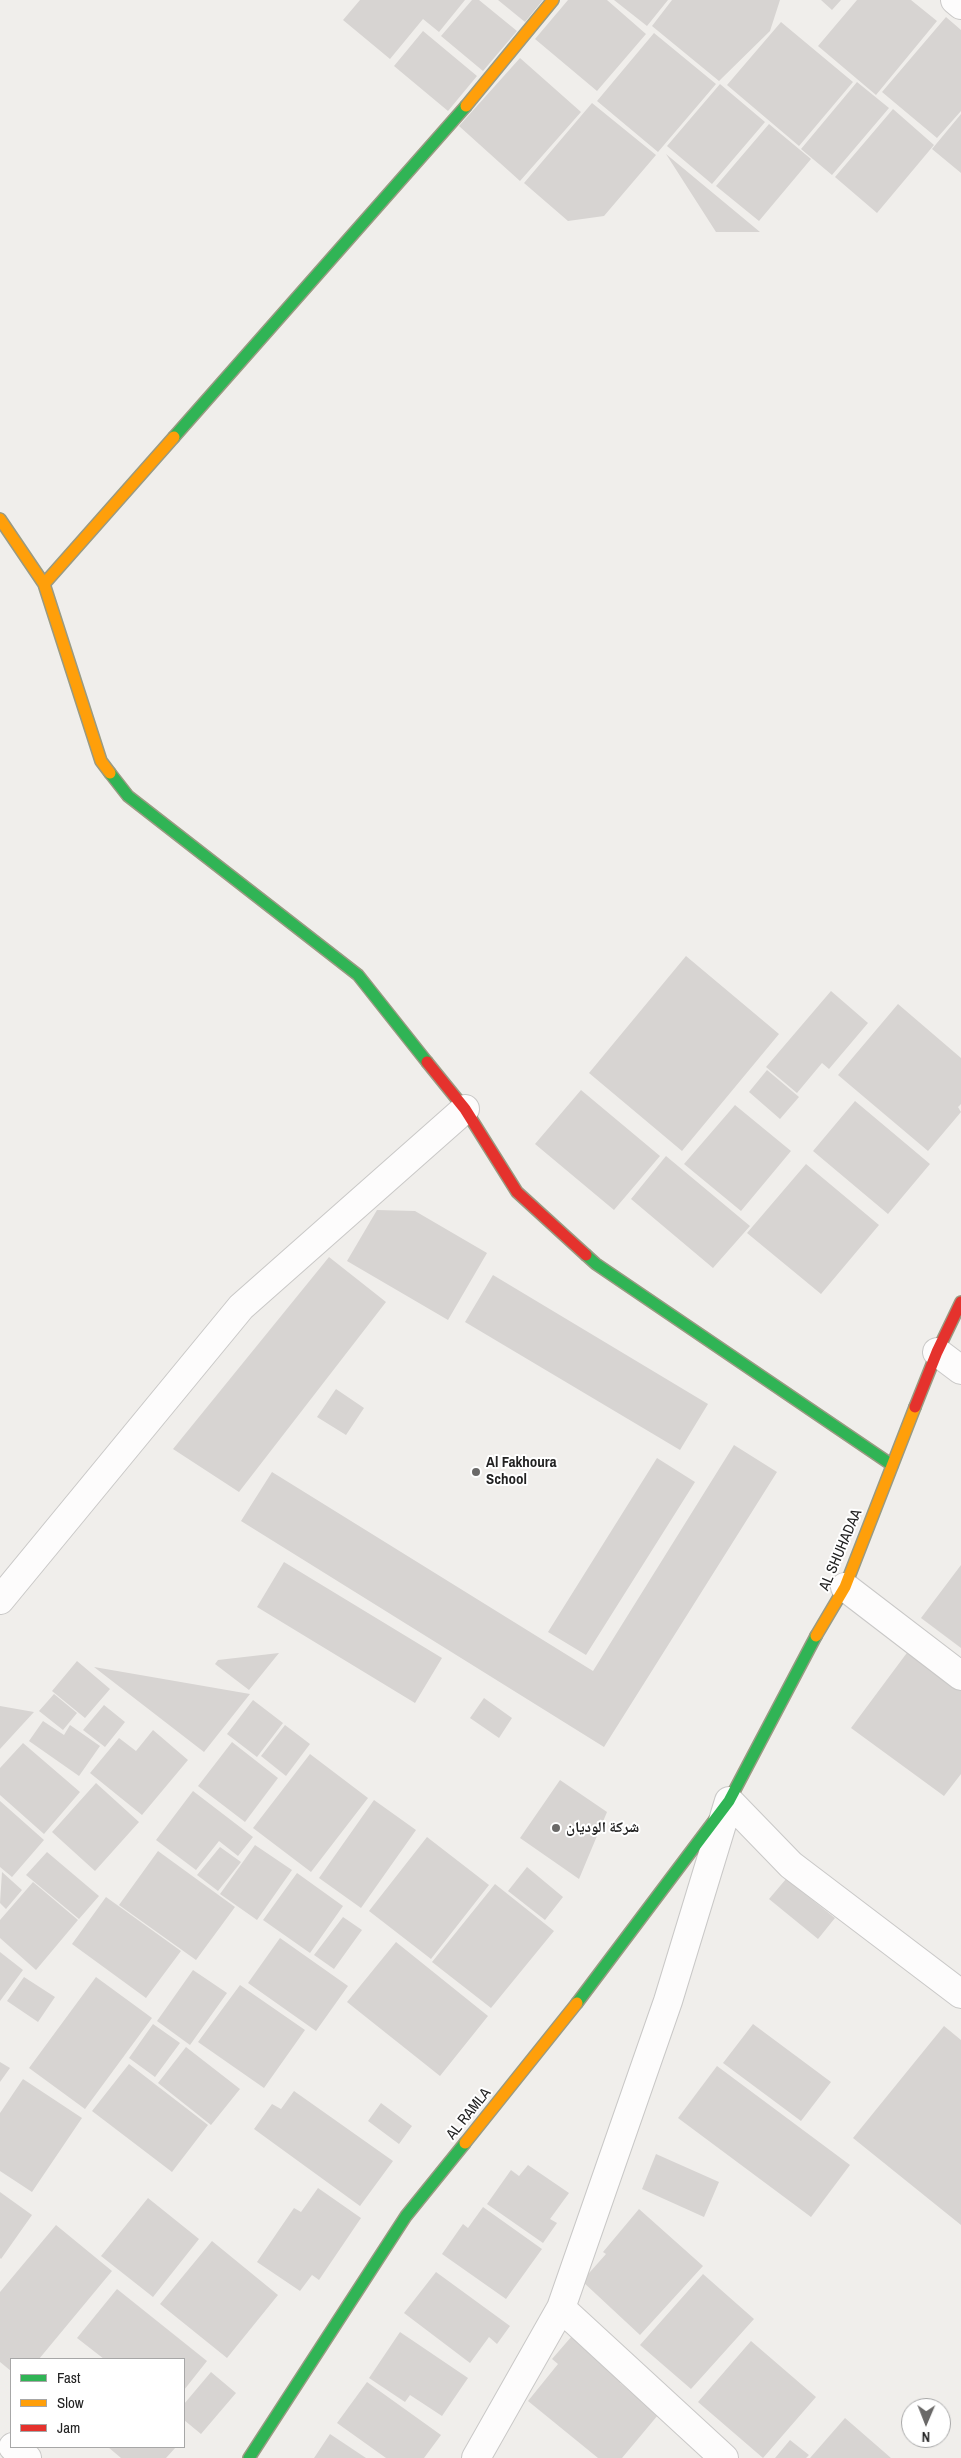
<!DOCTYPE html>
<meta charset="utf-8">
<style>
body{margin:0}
#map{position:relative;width:961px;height:2458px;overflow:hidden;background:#f0eeeb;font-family:"Archivo Narrow",sans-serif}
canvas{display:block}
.legend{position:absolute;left:10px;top:2358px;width:175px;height:90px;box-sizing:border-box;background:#fff;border:1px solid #a7a7a7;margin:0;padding:6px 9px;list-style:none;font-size:15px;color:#222}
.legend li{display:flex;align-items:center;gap:10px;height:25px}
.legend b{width:25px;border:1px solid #a7a7a7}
.north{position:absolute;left:901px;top:2398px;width:50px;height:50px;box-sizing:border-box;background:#fff;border:1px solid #a7a7a7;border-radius:50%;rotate:181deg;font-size:14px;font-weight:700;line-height:20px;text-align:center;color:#222}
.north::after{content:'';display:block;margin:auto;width:18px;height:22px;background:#6a6968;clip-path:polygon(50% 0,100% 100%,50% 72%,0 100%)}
</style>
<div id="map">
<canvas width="961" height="2458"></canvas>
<ul class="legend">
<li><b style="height:6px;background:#30b455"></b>Fast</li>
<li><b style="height:6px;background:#ff9f0a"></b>Slow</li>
<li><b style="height:6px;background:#e5322d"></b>Jam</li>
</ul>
<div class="north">N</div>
</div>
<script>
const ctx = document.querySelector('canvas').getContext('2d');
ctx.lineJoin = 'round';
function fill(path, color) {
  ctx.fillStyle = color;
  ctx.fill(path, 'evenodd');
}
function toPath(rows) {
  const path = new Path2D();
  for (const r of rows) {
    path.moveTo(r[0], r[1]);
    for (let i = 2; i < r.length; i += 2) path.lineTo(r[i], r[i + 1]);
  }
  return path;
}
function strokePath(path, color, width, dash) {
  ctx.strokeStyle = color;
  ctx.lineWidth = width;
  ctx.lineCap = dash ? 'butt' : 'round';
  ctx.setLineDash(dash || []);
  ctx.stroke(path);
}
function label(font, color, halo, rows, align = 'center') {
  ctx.font = font + ' "Archivo Narrow","Noto Naskh Arabic",sans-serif';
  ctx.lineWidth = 4;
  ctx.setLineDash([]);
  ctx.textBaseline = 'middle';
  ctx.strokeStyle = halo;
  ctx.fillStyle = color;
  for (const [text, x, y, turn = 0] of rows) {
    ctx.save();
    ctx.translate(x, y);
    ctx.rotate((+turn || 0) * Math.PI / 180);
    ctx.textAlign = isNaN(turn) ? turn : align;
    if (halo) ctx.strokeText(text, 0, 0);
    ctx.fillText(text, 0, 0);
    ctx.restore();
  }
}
const building = toPath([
 [360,0,465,0,439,32,423,19,390,59,343,20],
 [472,0,479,0,517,31,483,71,441,36],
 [498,0,543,0,525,22],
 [568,0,607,0,646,34,597,91,535,39],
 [614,0,668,0,647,26],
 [672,0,780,0,770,31,719,81,652,26],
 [821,0,841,0,832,10],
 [857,0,911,0,937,21,876,95,818,46],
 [946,17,961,30,961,111,937,138,882,92],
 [781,22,853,82,799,146,727,85],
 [423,31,477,76,448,111,394,66],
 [654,33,716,84,658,152,597,101],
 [520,58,581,112,520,181,459,126],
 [857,82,889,108,832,175,801,149],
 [720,84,765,122,712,184,667,146],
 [592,103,656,155,604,216,568,221,524,183],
 [893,109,934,145,877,213,835,177],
 [961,114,961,173,932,149],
 [769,124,811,159,759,221,716,186],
 [666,154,760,232,716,232],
 [686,956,779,1034,682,1151,589,1073],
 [831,991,868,1023,829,1069,822,1063,797,1093,766,1067],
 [898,1004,961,1058,961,1104,958,1107,961,1112,928,1151,838,1075],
 [767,1070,799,1097,780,1119,749,1092],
 [581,1090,660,1156,614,1210,535,1144],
 [855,1101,930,1164,888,1214,813,1151],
 [735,1105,791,1151,741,1211,684,1164],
 [666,1156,750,1226,713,1268,631,1199],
 [806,1164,879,1225,821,1294,747,1233],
 [377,1210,415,1211,487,1253,448,1320,347,1261],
 [329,1257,386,1302,239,1492,173,1449],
 [493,1275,708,1404,680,1450,465,1322],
 [336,1389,364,1408,346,1435,317,1417],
 [734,1445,777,1472,604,1747,241,1521,272,1472,593,1671],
 [657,1458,695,1482,586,1655,548,1632],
 [284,1562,442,1658,415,1703,257,1607],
 [961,1565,961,1648,921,1618],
 [912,1646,961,1681,961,1774,944,1796,851,1728],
 [279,1653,249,1690,215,1664,218,1660],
 [77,1661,110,1689,85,1718,52,1691],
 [94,1667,250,1694,204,1752],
 [54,1694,77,1713,63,1730,39,1711],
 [484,1698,512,1718,499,1738,470,1718],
 [253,1700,283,1723,257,1757,227,1734],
 [104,1705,125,1722,105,1747,83,1730],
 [0,1706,34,1712,0,1749],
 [43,1721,64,1735,70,1725,100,1746,79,1776,29,1741],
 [285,1725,310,1744,286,1776,261,1756],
 [153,1730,188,1760,142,1815,90,1773,119,1738,136,1751],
 [232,1742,278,1778,245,1822,198,1786],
 [23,1743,80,1792,44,1834,0,1795,0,1768],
 [310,1754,368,1798,311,1872,253,1828],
 [560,1780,607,1812,579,1879,520,1838],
 [96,1783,139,1822,95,1871,52,1832],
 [193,1791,253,1837,238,1856,219,1841,196,1870,156,1840],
 [374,1800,416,1830,361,1908,319,1878],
 [0,1801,44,1840,12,1877,0,1867],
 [427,1837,489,1885,431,1959,369,1911],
 [255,1845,292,1870,257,1920,220,1894],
 [220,1847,241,1862,218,1891,197,1875],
 [158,1851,235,1907,196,1960,119,1905],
 [47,1852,99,1896,79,1919,26,1875],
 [527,1867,563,1897,545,1920,508,1891],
 [2,1872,22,1890,6,1909,0,1903],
 [297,1873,343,1906,310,1953,263,1920],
 [786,1879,835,1918,818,1939,769,1899],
 [33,1882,78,1920,36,1970,0,1938,0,1920],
 [495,1884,554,1931,491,2008,432,1962],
 [106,1897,181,1951,146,1998,72,1944],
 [343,1917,362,1930,334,1969,314,1955],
 [280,1938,348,1986,316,2031,248,1983],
 [396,1942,488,2016,440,2076,347,2002],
 [0,1952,23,1970,0,2001],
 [193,1970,227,1993,190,2045,157,2021],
 [24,1977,55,1997,38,2022,7,2001],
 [96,1977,152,2018,85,2109,29,2068],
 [240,1985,305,2030,264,2088,198,2042],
 [153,2024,180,2043,155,2077,129,2058],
 [753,2024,831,2082,801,2121,723,2063],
 [944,2026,961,2040,961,2225,853,2138],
 [186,2047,240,2089,211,2125,158,2083],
 [0,2062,10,2068,0,2082],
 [129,2064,208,2125,172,2172,92,2111],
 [717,2066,850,2165,811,2217,678,2118],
 [23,2079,82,2118,32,2192,0,2171,0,2113],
 [294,2091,393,2161,360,2206,254,2129,272,2104,281,2109],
 [381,2103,412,2126,399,2144,368,2121],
 [656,2154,719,2182,704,2217,642,2189],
 [528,2165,569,2193,550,2219,557,2223,543,2243,487,2204,511,2170,519,2176],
 [318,2188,361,2218,319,2280,312,2275,300,2291,257,2262,294,2208,301,2212],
 [0,2192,32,2215,1,2259,0,2258],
 [148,2198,199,2239,153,2297,101,2256],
 [483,2207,542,2249,506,2299,442,2254,463,2224,468,2228],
 [639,2209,703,2266,640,2335,582,2281,606,2254,603,2252],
 [56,2225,112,2271,39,2359,11,2359,11,2371,0,2362,0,2292],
 [212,2241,278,2295,227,2358,160,2304],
 [436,2272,510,2326,497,2344,489,2337,470,2363,404,2313],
 [703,2274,754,2319,691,2389,640,2345],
 [117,2289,207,2361,184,2390,184,2359,104,2359,77,2338],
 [400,2332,468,2378,442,2416,410,2395,405,2402,369,2378],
 [572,2336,624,2379,620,2383,658,2415,622,2458,598,2458,528,2401,558,2364,552,2359],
 [751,2341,816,2397,763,2458,698,2402],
 [211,2372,236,2393,201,2434,184,2420,184,2404],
 [367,2382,441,2435,424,2458,386,2458,337,2423],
 [845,2418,891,2458,810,2458],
 [330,2434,366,2458,314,2458],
 [790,2440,809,2455,806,2458,775,2458],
 [108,2447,176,2447,166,2458,121,2458]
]);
const street = toPath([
 [955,0,961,5],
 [937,1352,961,1370],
 [845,1587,961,1676],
 [0,1600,241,1307,465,1109],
 [561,2308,724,2458],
 [13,2447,27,2458],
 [476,2458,561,2308,668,2001,729,1801,791,1865,961,1994]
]);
const fast = toPath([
 [174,437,466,106],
 [110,773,128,796,358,975,427,1062],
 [586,1255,596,1264,892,1465],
 [577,2003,729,1801,816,1636],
 [249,2458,406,2216,465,2143]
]);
const slow = toPath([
 [466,106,553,0],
 [0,519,44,584,101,761,110,773],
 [44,584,174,437],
 [816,1636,845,1587,915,1407],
 [465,2143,577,2003]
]);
const jam = toPath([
 [427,1062,465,1109,517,1192,586,1255],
 [915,1407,937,1352,961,1302]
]);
const markers = [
 [476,1472,5,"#6a6968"],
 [556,1828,5,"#6a6968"]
];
const poiNames = [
 ["Al Fakhoura",486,1463],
 ["School",486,1480],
 ["شركة الوديان",566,1828]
];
const streetNames = [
 ["AL SHUHADAA",841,1550,-67],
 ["AL RAMLA",469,2114,-51]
];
fill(building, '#d7d4d2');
strokePath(street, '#c9c8c7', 30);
strokePath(fast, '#999a82', 14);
strokePath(slow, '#999a82', 14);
strokePath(jam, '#999a82', 14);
strokePath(street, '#fdfcfc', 28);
strokePath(fast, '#30b455', 11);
strokePath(slow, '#ff9f0a', 11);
strokePath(jam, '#e5322d', 11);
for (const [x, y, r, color] of markers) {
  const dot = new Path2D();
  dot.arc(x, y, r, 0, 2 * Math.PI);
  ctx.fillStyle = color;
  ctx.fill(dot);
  strokePath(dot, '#fff', 2);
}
label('bold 15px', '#222', '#fff', poiNames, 'left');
label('15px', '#222', '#fff', streetNames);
</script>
